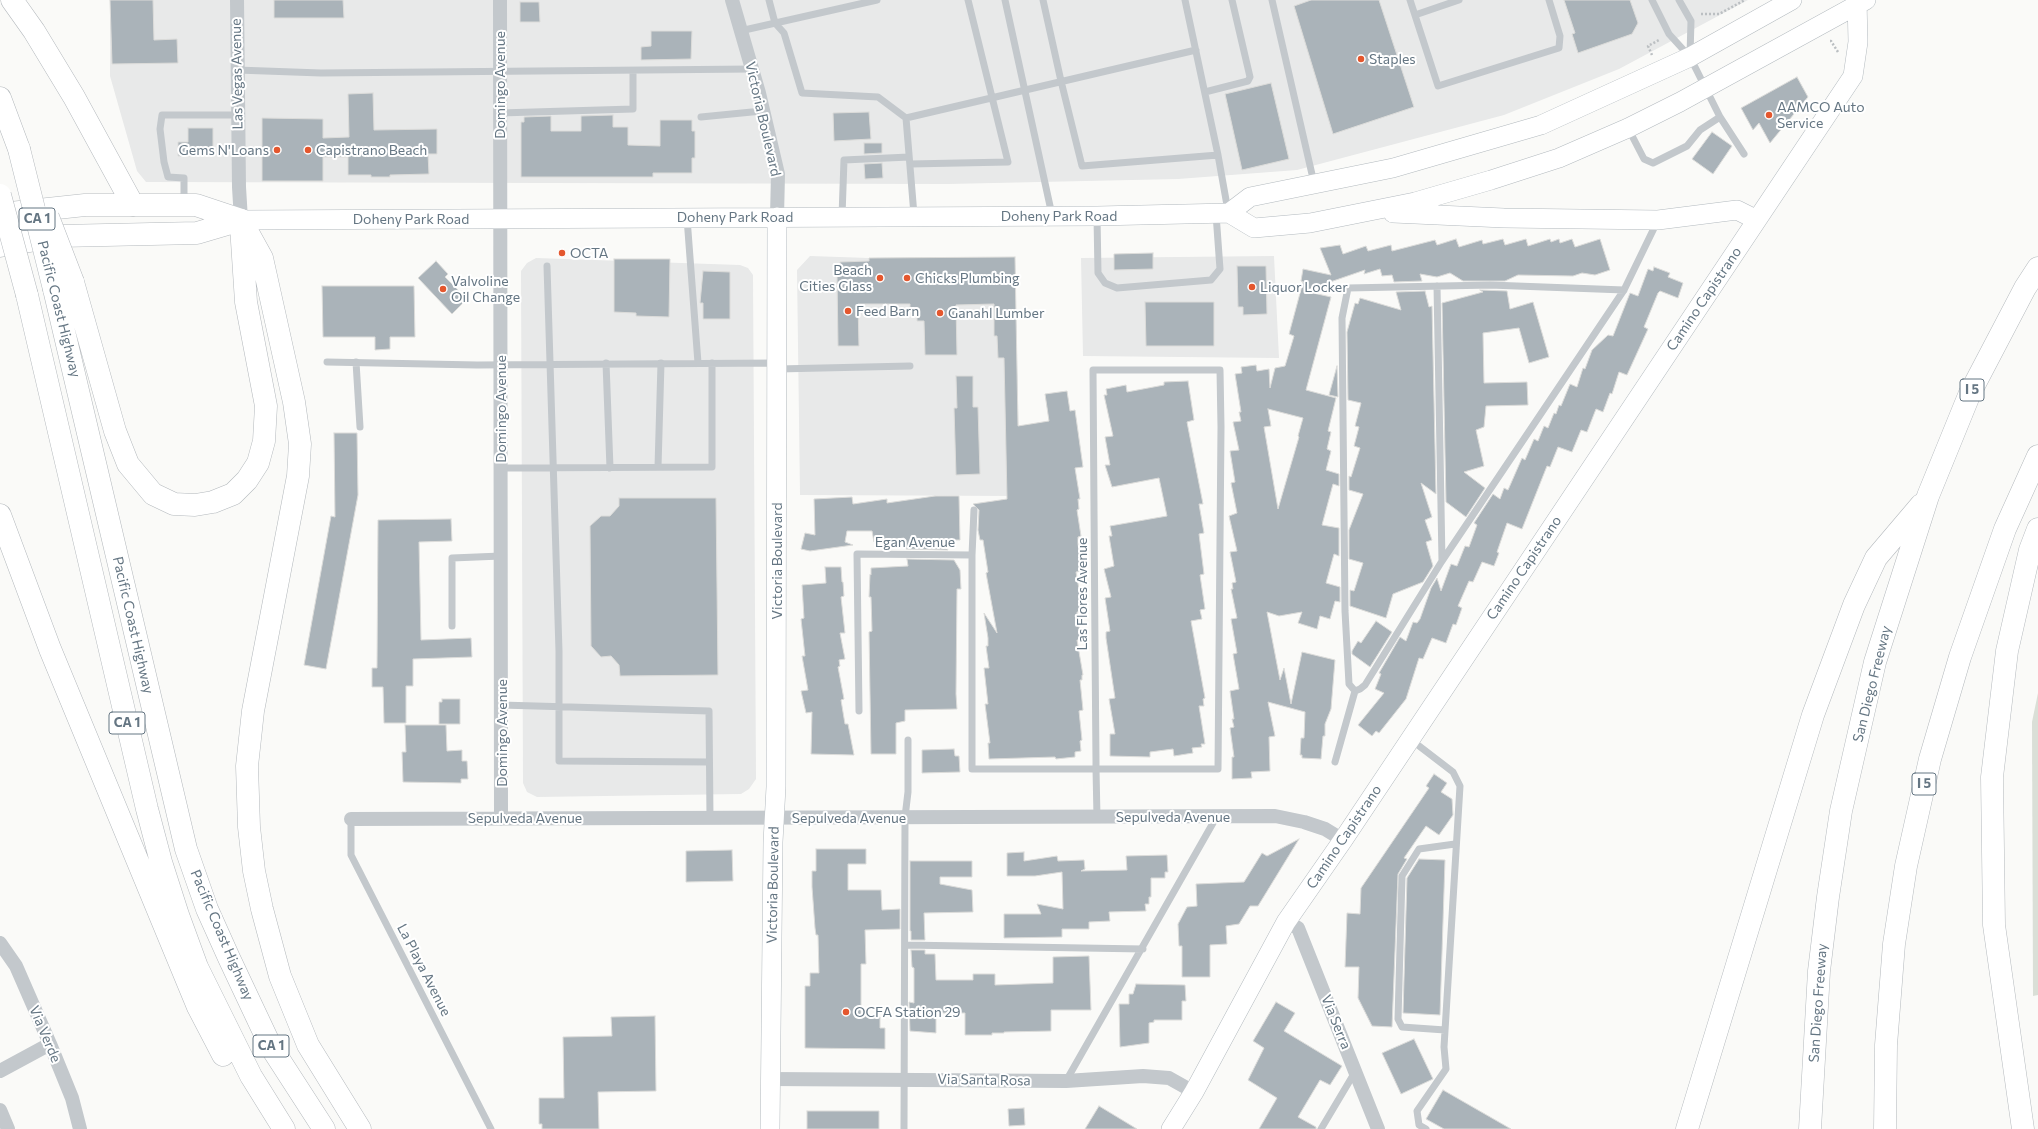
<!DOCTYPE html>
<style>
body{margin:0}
canvas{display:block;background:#fafaf8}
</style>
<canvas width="2038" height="1129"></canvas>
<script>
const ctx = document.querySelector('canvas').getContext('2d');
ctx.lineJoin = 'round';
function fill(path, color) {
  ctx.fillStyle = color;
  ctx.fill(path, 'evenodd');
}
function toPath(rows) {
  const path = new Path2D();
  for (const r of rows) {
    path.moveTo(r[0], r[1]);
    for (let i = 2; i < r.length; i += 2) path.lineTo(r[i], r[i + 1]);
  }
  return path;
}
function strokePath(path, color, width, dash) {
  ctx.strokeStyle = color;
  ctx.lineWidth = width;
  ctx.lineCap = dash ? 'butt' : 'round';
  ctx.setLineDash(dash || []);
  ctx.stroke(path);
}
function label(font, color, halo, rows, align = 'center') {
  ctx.font = font + ' Commissioner,sans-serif';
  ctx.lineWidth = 4;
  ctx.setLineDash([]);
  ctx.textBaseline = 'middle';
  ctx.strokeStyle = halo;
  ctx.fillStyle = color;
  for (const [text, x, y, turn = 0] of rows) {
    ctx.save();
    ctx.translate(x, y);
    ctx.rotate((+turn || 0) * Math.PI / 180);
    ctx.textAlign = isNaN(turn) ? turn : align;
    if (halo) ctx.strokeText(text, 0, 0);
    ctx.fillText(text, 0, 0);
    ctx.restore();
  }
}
const built = toPath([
 [110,0,1748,0,1619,69,1504,115,1297,170,1178,179,948,184,146,182,137,171,110,76],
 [810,256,869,258,1015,257,1020,496,800,495,797,270],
 [1274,256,1279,358,1083,356,1081,258],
 [536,258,740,265,748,268,753,275,756,779,749,789,741,794,537,797,527,792,523,783,521,271,527,263]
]);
const green = toPath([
 [2038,693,2038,995,2033,996,2032,722]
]);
const building = toPath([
 [110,0,153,0,154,40,177,39,178,63,112,64,110,0],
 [274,0,343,0,344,18,274,18,274,0],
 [1311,0,1379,0,1414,107,1333,134,1294,6,1311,0],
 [1564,0,1630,0,1638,23,1632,34,1578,53,1572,34,1575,33,1564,0],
 [520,2,539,2,540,22,520,22,520,2],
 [651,31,692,31,691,59,641,60,641,47,651,46,651,31],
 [1797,77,1808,97,1770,143,1759,123,1753,130,1741,108,1797,77],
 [1271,83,1289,159,1242,170,1225,94,1271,83],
 [373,93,374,130,437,129,437,154,428,154,429,174,390,175,390,177,371,177,371,175,348,175,348,157,323,157,323,181,262,181,262,118,323,119,323,138,349,137,348,94,373,93],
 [869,112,871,139,834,141,833,113,869,112],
 [613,115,613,127,628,127,628,145,660,146,660,120,692,120,692,131,695,131,695,158,692,158,692,173,653,173,653,177,521,177,521,122,524,122,524,117,551,116,551,131,581,131,581,116,613,115],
 [188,128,213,128,213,156,178,156,178,142,188,142,188,128],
 [1712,132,1732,146,1713,174,1692,159,1712,132],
 [864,143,882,143,882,153,864,154,864,143],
 [882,163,883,178,865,179,864,164,882,163],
 [1456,239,1459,247,1482,240,1483,244,1503,239,1505,245,1526,239,1528,246,1550,239,1551,242,1559,239,1560,243,1572,239,1575,247,1600,239,1610,270,1595,275,1582,273,1573,276,1518,275,1505,281,1463,281,1450,273,1437,277,1420,274,1422,281,1394,282,1392,275,1382,276,1380,269,1364,274,1365,270,1304,291,1331,297,1306,390,1336,398,1328,431,1331,432,1327,449,1331,451,1326,470,1339,474,1339,486,1333,484,1322,525,1339,528,1339,556,1334,554,1326,583,1340,587,1340,602,1335,601,1330,619,1320,616,1317,629,1298,623,1302,612,1279,616,1267,612,1280,680,1284,668,1291,704,1302,652,1335,660,1331,709,1325,724,1325,736,1323,736,1321,759,1302,758,1302,755,1300,755,1301,738,1304,738,1305,712,1268,702,1275,736,1269,737,1270,771,1251,772,1252,778,1232,779,1232,757,1234,757,1230,728,1234,727,1232,719,1234,719,1230,691,1239,689,1233,654,1237,653,1231,619,1237,618,1231,589,1233,589,1232,583,1236,582,1230,552,1237,551,1229,516,1237,513,1231,483,1235,482,1230,451,1239,450,1233,422,1241,421,1239,412,1241,412,1235,374,1242,373,1241,367,1256,365,1257,371,1269,369,1270,388,1275,368,1285,366,1294,336,1289,334,1303,282,1301,281,1303,269,1331,275,1320,248,1340,245,1343,254,1366,246,1368,251,1391,245,1392,251,1435,240,1437,245,1456,239],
 [1268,409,1303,418,1298,436,1299,437,1278,509,1264,427,1271,426,1268,409],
 [1153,253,1153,269,1114,270,1114,254,1153,253],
 [1015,257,1018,426,1049,421,1045,394,1067,391,1070,411,1075,410,1083,467,1075,468,1080,499,1078,499,1079,509,1077,510,1081,536,1078,537,1078,544,1082,571,1076,572,1082,606,1080,606,1081,612,1077,612,1081,640,1077,640,1083,675,1082,675,1082,680,1080,680,1083,710,1079,711,1082,740,1080,741,1081,751,1075,752,1075,757,1056,759,1055,757,989,759,988,743,990,743,985,704,988,704,984,668,989,668,986,646,988,646,988,638,984,613,997,633,986,573,988,572,983,540,980,540,978,530,979,510,973,504,1007,499,1004,358,998,358,997,336,994,336,994,304,956,305,957,355,925,355,924,321,917,321,917,310,910,310,910,304,858,304,859,346,838,346,837,276,840,276,840,262,869,261,869,258,1015,257],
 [614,259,670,259,669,317,636,316,636,313,614,312,614,259],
 [436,261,448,274,445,277,467,299,452,314,418,278,436,261],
 [1237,266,1266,266,1267,314,1243,315,1243,307,1238,307,1237,266],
 [1654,267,1670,273,1668,277,1683,283,1678,298,1660,291,1658,293,1644,327,1648,329,1627,375,1619,372,1612,394,1610,393,1603,412,1596,409,1587,432,1581,430,1572,452,1558,447,1550,467,1547,466,1522,529,1507,523,1497,552,1499,553,1494,566,1482,562,1473,582,1469,581,1458,606,1462,608,1456,625,1453,624,1446,643,1432,638,1423,659,1419,658,1406,699,1379,733,1376,731,1372,736,1358,725,1384,693,1375,689,1381,674,1379,673,1400,637,1406,641,1413,622,1417,623,1420,619,1431,588,1437,578,1441,591,1451,564,1457,566,1465,546,1469,547,1477,525,1474,523,1493,494,1500,499,1504,488,1508,490,1522,458,1525,460,1534,439,1538,441,1544,426,1548,428,1554,413,1556,414,1559,405,1561,406,1570,384,1577,387,1583,368,1585,369,1592,350,1608,335,1613,336,1630,293,1638,296,1648,269,1653,271,1654,267],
 [703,271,730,272,730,319,703,319,703,303,700,303,703,271],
 [322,286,414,286,415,337,390,337,390,349,375,350,375,337,323,337,322,286],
 [1480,290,1507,291,1510,309,1533,302,1549,357,1529,363,1519,328,1483,333,1484,383,1527,382,1528,405,1486,406,1484,427,1476,430,1484,466,1464,472,1485,488,1466,517,1446,502,1442,303,1483,292,1480,290],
 [1425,291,1429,307,1432,306,1436,494,1421,483,1432,517,1425,520,1432,540,1426,542,1433,566,1423,582,1393,594,1386,618,1350,606,1350,590,1354,591,1363,563,1349,559,1349,530,1363,494,1349,490,1349,476,1351,477,1360,448,1354,446,1359,427,1355,426,1361,403,1348,400,1347,332,1355,303,1358,304,1360,298,1401,310,1396,292,1425,291],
 [1145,302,1214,302,1214,346,1146,346,1145,302],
 [1337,366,1338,397,1329,395,1337,366],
 [956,376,973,376,973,407,978,407,980,474,956,475,954,408,957,408,956,376],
 [1188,381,1194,420,1187,422,1203,504,1199,504,1204,533,1199,534,1204,574,1200,575,1205,609,1200,610,1202,619,1191,621,1205,698,1203,699,1204,706,1199,706,1205,744,1201,744,1202,747,1192,748,1193,753,1174,756,1173,749,1150,752,1150,757,1110,756,1110,734,1115,734,1109,699,1115,698,1106,638,1106,632,1110,631,1105,598,1111,597,1104,569,1114,566,1109,536,1112,536,1110,526,1167,516,1159,478,1112,487,1105,465,1110,465,1105,437,1113,436,1104,395,1107,395,1106,389,1126,385,1127,392,1164,385,1164,382,1188,381],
 [334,433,357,433,358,495,326,669,304,665,331,516,335,517,334,433],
 [935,496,959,496,960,540,942,540,948,550,906,549,904,538,874,542,872,531,847,531,845,542,853,545,810,551,801,549,805,533,815,535,814,499,852,497,853,504,887,499,887,503,935,496],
 [619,498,716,498,718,675,620,676,619,665,611,656,601,657,591,646,590,526,601,516,610,516,619,506,619,498],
 [451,519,452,541,419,542,421,640,471,638,472,657,413,659,413,686,406,686,406,723,384,723,383,687,372,687,372,668,377,668,378,520,451,519],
 [907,559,954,560,960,570,961,589,957,589,956,694,957,709,905,710,905,721,896,723,896,754,871,754,869,632,872,631,871,597,869,597,870,574,871,575,871,568,908,566,907,559],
 [825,567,841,567,842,582,843,582,844,596,841,597,845,633,840,633,845,659,839,660,840,666,838,667,844,699,841,700,845,724,848,724,854,755,811,754,812,712,806,713,801,691,808,690,802,656,805,656,801,619,804,618,802,585,826,583,825,567],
 [1376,621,1392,632,1370,667,1352,654,1352,651,1358,641,1361,643,1376,621],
 [442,699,460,699,460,724,439,724,439,702,442,702,442,699],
 [405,725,446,725,447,751,462,750,462,761,467,761,468,779,461,779,461,783,403,782,402,752,406,752,405,725],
 [954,749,955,756,959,756,960,772,922,773,922,750,954,749],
 [1434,774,1447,783,1441,792,1452,799,1453,815,1439,835,1426,826,1404,858,1407,859,1398,874,1392,1027,1372,1026,1358,998,1359,967,1345,967,1347,913,1360,914,1361,888,1429,788,1426,786,1434,774],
 [1299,839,1258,906,1250,906,1239,924,1226,926,1227,944,1210,945,1210,977,1182,977,1182,946,1179,946,1178,924,1187,907,1197,906,1196,884,1244,882,1262,853,1267,856,1299,839],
 [816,849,866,849,866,864,848,864,848,890,881,890,882,910,900,909,900,929,865,930,866,964,861,964,861,1014,870,1014,870,1017,880,1017,880,1028,885,1028,885,1049,805,1048,805,986,810,986,810,973,819,973,818,935,816,935,815,928,812,887,812,871,816,871,816,849],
 [732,850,733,881,686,882,686,851,732,850],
 [1024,852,1024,861,1057,856,1058,861,1084,860,1085,869,1081,871,1127,870,1126,856,1167,855,1168,872,1165,872,1165,878,1151,878,1151,897,1149,897,1149,904,1145,904,1146,911,1109,912,1110,921,1089,922,1089,929,1062,929,1062,937,1004,938,1004,914,1041,914,1037,904,1063,909,1062,872,1035,876,1007,876,1007,853,1024,852],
 [1419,859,1445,860,1440,1015,1403,1013,1407,878,1419,859],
 [910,861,972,861,972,877,940,877,940,884,972,890,973,912,924,913,925,940,911,940,911,931,910,931,910,861],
 [911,950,925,950,925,954,935,954,936,980,973,980,973,974,995,974,995,985,1053,983,1053,957,1089,956,1091,1010,1051,1010,1051,1031,1004,1032,1004,1033,992,1033,992,1035,965,1035,965,1013,936,1013,936,1033,910,1031,909,1002,914,1003,914,968,912,967,911,950],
 [1136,984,1185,985,1186,1001,1182,1001,1182,1020,1154,1020,1154,1022,1149,1023,1149,1043,1120,1047,1119,1004,1129,1004,1129,994,1133,994,1136,984],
 [1276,1002,1295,1013,1284,1031,1342,1066,1330,1085,1320,1080,1298,1117,1316,1127,1316,1129,1259,1129,1277,1098,1248,1080,1264,1048,1253,1041,1276,1002],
 [655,1016,656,1091,598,1092,599,1129,542,1129,542,1124,539,1124,539,1098,564,1098,563,1037,612,1036,611,1017,655,1016],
 [1414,1039,1433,1079,1401,1094,1382,1053,1414,1039],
 [1443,1090,1511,1129,1444,1129,1426,1119,1443,1090],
 [1099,1106,1137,1129,1085,1129,1099,1106],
 [1024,1108,1025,1125,1009,1126,1008,1109,1024,1108],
 [807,1111,879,1111,879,1129,807,1129,807,1111]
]);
const path = toPath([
 [1701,14,1719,14,1745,0],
 [1830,41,1831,41,1838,52],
 [1652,55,1648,46,1659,40]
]);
const lane = toPath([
 [769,0,775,23,784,33,802,93,878,97,906,118,1196,50],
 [1005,0,1052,215],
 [1043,0,1061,81,1082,166,1218,155],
 [1185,0,1218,155,1228,211],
 [1272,0,1314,183],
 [1410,0,1438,86,1559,48,1560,36,1549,0],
 [1652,0,1669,34,1690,57,1720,117,1744,154],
 [1679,0,1691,21,1690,55],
 [1415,15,1459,0],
 [740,31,877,0],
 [237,70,321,73,752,69],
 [1205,92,1248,81,1250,77,1232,0],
 [500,113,633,109,633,71],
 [701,117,762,111],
 [906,118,914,215],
 [1628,128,1644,159,1653,163,1687,146,1700,130,1720,117],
 [910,164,1008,162,968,0],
 [184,202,184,178,168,177,164,162,160,129,162,115,238,115],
 [842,216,844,160,909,157],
 [1097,217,1098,273,1105,283,1117,288,1211,280,1220,269,1216,214],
 [687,218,698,363],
 [547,266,559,651,559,761,709,762],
 [1437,286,1442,561],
 [1624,290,1490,285,1348,288,1342,318,1345,611,1349,684,1355,691,1360,689,1365,685,1442,561,1624,290,1657,222],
 [327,362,477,365,776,363],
 [356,362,360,427],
 [606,363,610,468],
 [778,369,910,366],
 [658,467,661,363],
 [501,468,712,467,712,363],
 [974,510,972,555,972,769,1218,769,1221,427,1220,370,1093,370,1095,646,1096,762,1096,769,1097,817],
 [452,626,452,558,501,556],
 [501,705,709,711,710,818],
 [859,711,857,554,972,555],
 [1410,739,1453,772,1460,786,1444,1047,1446,1069,1417,1111,1419,1125,1426,1129],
 [1335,762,1355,691],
 [351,819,351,855,491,1129],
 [905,945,1143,949],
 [1445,1030,1402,1027,1398,1019,1402,876,1419,849,1455,844],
 [1066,1081,1217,816],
 [904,1129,905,817,908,792,908,740],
 [1321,1129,1355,1072]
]);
const street = toPath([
 [237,0,239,187,241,220],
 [500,0,501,819],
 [732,0,759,93,778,174,777,217],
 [351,819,1275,816,1304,822,1325,829,1343,840],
 [1286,922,1298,928,1378,1129],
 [0,943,16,966,50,1044,72,1098,80,1129],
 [0,1071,50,1044],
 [770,1079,1066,1081,1143,1076,1169,1078,1194,1092],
 [0,1110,8,1129]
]);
const secondary = toPath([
 [1229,213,1254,228,1310,223,1415,202,1491,180,1559,158,1628,128,1680,102,1866,0],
 [1393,213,1504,218,1658,220,1737,210,1757,220],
 [241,220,1097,216,1229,213,1250,197,1393,168,1541,125,1690,57,1792,0],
 [770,1129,773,842,776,787,777,217],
 [1171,1129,1194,1092,1286,922,1343,840,1853,76,1858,42,1857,0]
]);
const primary = toPath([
 [0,214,85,205,196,205,241,220],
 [0,246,60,236,197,233,241,220]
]);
const highway = toPath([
 [12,0,34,31,74,97,133,205],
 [0,98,19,149],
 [241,220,262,258,294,402,300,444,298,476,253,711,247,766,249,827,254,871,262,909,280,976,308,1045,360,1129],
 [73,282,115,431,128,464,153,494,174,504,195,505,213,502,233,494,247,480,258,463,264,441,266,406,246,302,241,226],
 [54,289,186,849,207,909,229,958,271,1047,324,1129],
 [27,295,147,809,161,862,178,915,197,967,251,1076,284,1129],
 [0,515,50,649,198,1007,223,1055],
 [1687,1129,1813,715,1854,605,1876,558,1921,505],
 [1810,1129,1819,971,1828,897,1841,811,1875,662,1928,496,1970,393,2025,288,2038,268],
 [1885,1129,1886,1045,1894,944,1906,866,1930,759,1960,657,2005,529,2038,456],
 [2023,1129,1994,925,1992,777,2007,651,2030,550,2038,529]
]);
const highwayBridge = toPath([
 [19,149,54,289],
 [0,195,27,295],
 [48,217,73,282]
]);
const markers = [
 [1361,59,4,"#e4572e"],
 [1769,115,4,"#e4572e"],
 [277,150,4,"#e4572e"],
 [308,150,4,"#e4572e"],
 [562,253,4,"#e4572e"],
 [880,278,4,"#e4572e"],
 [907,278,4,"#e4572e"],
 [1252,287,4,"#e4572e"],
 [443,289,4,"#e4572e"],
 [848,311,4,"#e4572e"],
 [940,313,4,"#e4572e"],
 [846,1012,4,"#e4572e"]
];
const shields = [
 [37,219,36],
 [1972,390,24],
 [127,723,36],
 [1924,784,24],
 [271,1046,36]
];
const shieldNames = [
 ["CA 1",37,219],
 ["I 5",1972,390],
 ["CA 1",127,723],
 ["I 5",1924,784],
 ["CA 1",271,1046]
];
const poiNames = [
 ["Staples",1369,59],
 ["AAMCO Auto",1777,107],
 ["Service",1777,123],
 ["Gems N'Loans",269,150,"right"],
 ["Capistrano Beach",316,150],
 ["OCTA",570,253],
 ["Beach",872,270,"right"],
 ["Cities Glass",872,286,"right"],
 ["Chicks Plumbing",915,278],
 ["Valvoline",451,281],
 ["Oil Change",451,297],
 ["Liquor Locker",1260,287],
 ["Feed Barn",856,311],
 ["Ganahl Lumber",948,313],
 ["OCFA Station 29",854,1012]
];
const streetNames = [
 ["Las Vegas Avenue",237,74,-91],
 ["Domingo Avenue",500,85,-90],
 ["Victoria Boulevard",763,119,77],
 ["Doheny Park Road",1059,216],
 ["Doheny Park Road",735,217],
 ["Doheny Park Road",411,219],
 ["Camino Capistrano",1704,299,-56],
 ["Pacific Coast Highway",59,309,76],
 ["Domingo Avenue",501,409,-90],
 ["Egan Avenue",915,542],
 ["Victoria Boulevard",777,561,-90],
 ["Camino Capistrano",1524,568,-56],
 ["Las Flores Avenue",1082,594,-90],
 ["Pacific Coast Highway",133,625,77],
 ["San Diego Freeway",1872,684,-76],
 ["Domingo Avenue",502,733,-90],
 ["Sepulveda Avenue",1173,817],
 ["Sepulveda Avenue",525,818],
 ["Sepulveda Avenue",849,818],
 ["Camino Capistrano",1344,837,-56],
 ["Victoria Boulevard",773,885,-89],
 ["Pacific Coast Highway",222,935,67],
 ["La Playa Avenue",424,970,63],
 ["San Diego Freeway",1818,1003,-86],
 ["Via Serra",1336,1022,68],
 ["Via Verde",45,1034,67],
 ["Via Santa Rosa",984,1080,1]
];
fill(built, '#e8e9e9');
fill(green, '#dadfd7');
fill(building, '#aab3b9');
strokePath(building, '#dcdcda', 1);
strokePath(secondary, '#b3babf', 20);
strokePath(primary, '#b5babe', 23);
strokePath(highway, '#b4b9bd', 23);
strokePath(path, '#bbbfc2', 2.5, [2, 2]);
strokePath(lane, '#c3c8cc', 7);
strokePath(street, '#c3c8cc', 14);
strokePath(secondary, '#fff', 19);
strokePath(primary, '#fff', 22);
strokePath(highway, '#fff', 22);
strokePath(highwayBridge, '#b4b9bd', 23, []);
strokePath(highwayBridge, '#fff', 22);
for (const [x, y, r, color] of markers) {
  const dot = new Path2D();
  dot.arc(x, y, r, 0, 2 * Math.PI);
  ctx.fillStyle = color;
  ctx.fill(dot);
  strokePath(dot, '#fff', 1.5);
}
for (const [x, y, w] of shields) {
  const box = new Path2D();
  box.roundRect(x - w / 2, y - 11, w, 22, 3);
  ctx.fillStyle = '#fff';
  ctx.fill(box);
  strokePath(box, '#657683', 1);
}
label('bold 13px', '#657683', null, shieldNames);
label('14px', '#657683', '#fff', poiNames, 'left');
label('14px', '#657683', '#fff', streetNames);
</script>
